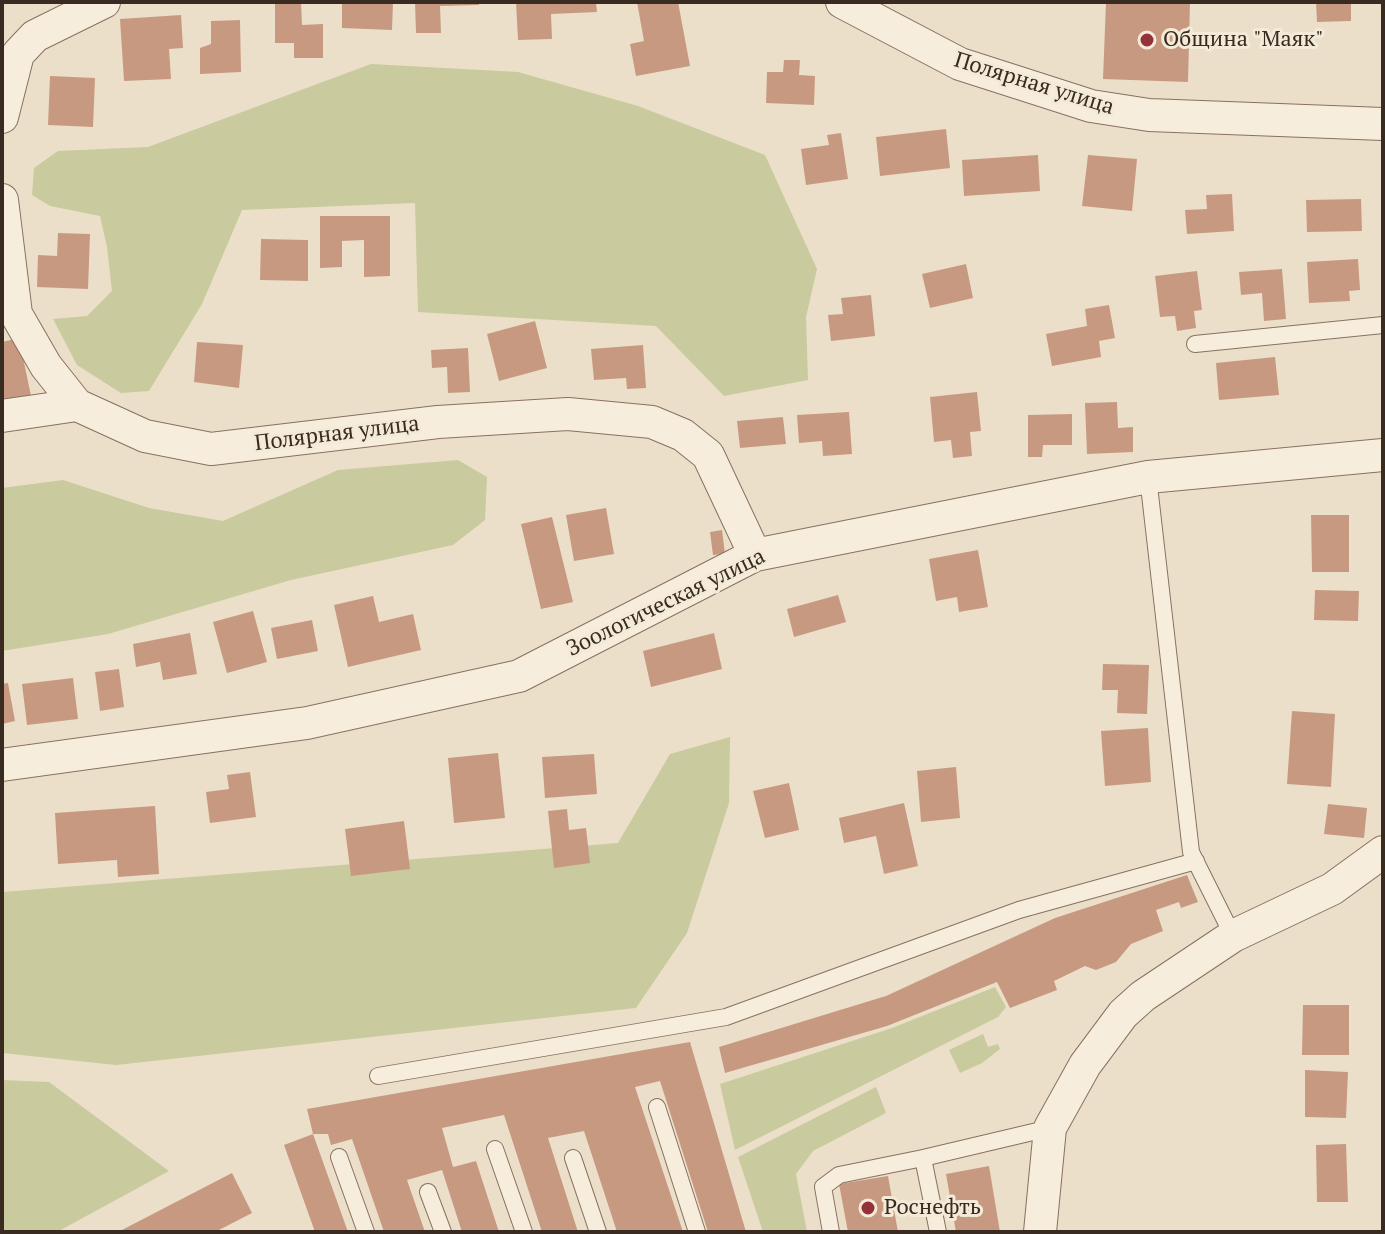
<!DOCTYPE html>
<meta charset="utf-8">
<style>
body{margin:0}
#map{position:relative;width:1385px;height:1234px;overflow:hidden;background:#ecdfc9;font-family:"PT Serif",serif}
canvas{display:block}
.frame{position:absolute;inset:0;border:4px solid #392b21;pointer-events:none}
</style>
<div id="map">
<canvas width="1385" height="1234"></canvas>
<div class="frame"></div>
</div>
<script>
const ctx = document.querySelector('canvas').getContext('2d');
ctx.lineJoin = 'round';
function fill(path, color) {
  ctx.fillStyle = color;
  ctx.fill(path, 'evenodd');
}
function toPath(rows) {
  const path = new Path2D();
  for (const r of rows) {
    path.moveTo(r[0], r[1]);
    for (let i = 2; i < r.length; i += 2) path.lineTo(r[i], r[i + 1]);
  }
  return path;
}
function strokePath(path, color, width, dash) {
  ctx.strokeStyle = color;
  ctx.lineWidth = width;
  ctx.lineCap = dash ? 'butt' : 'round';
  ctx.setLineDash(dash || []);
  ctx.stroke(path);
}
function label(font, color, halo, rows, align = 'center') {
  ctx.font = font + ' "PT Serif",serif';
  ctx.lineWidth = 6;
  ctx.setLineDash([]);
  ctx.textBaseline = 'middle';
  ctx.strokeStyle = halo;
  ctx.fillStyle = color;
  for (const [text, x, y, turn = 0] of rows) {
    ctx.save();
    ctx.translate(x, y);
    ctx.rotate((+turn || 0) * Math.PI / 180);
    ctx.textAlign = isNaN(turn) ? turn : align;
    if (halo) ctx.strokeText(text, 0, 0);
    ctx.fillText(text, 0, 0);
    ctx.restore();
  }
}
const green = toPath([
 [371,64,518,72,638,106,765,155,817,269,806,317,808,380,724,396,656,326,418,312,415,203,242,210,202,304,149,391,121,393,77,365,53,319,87,316,112,291,107,247,100,216,50,206,32,195,34,168,58,151,148,147],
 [458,460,487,477,485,520,453,545,291,580,108,634,2,651,2,488,63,480,149,508,223,521,338,470],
 [730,737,729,803,687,933,636,1008,116,1065,2,1053,2,892,618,843,670,754],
 [995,987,1006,1007,998,1017,735,1150,720,1084,892,1028],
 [983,1034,988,1047,998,1044,1000,1049,982,1063,960,1073,949,1050],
 [2,1080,49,1082,169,1171,57,1232,2,1232],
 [876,1087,886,1113,813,1151,796,1174,807,1232,763,1232,738,1157]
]);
const building = toPath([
 [275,2,301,2,302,25,323,24,323,58,294,58,294,43,275,43],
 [364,2,393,2,392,30,342,28,342,4],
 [415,2,479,2,479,5,440,6,441,33,416,33],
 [516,2,596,2,597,12,551,14,552,39,518,40],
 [637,2,678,2,690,66,636,76,630,44,644,41],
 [1106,2,1190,2,1188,82,1103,79],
 [1316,2,1351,2,1351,21,1317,22],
 [181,15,183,48,169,49,171,79,124,81,120,19],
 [240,20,241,72,200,74,200,48,211,44,211,21],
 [784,60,800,60,799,75,815,76,814,105,766,103,767,72,783,72],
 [50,76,95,78,93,127,48,125],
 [946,129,950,168,880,176,876,137],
 [841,133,848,179,806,185,801,149,829,145,827,135],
 [1038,155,1040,191,964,196,962,160],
 [1088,155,1137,159,1132,211,1082,206],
 [1232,194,1234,231,1187,234,1185,210,1207,209,1206,195],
 [1361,199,1362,231,1307,232,1306,200],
 [320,216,390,216,390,276,364,277,364,240,342,241,342,267,320,268],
 [58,233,90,234,88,289,37,287,38,255,57,256],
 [261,239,308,240,308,281,260,280],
 [1358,259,1360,290,1349,291,1350,301,1309,303,1307,262],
 [966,264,973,298,930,308,922,274],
 [1282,269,1286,319,1264,321,1262,293,1241,295,1239,272],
 [1197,271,1202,310,1194,311,1196,328,1177,331,1175,316,1160,317,1155,276],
 [871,295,875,336,831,341,828,315,843,314,841,298],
 [1109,305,1115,338,1099,341,1101,357,1052,366,1046,334,1087,326,1085,309],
 [535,321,547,368,499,381,487,334],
 [19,338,31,396,2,402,2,342],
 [197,342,243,345,239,388,194,382],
 [643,345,646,388,627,389,626,378,594,380,591,349],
 [468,348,470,392,448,393,447,367,432,368,431,350],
 [1275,357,1279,395,1219,400,1216,363],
 [977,392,981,431,970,432,972,456,953,458,951,440,934,442,930,397],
 [1117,402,1118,428,1133,427,1133,452,1087,454,1085,403],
 [849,412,852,454,823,456,822,441,799,443,797,415],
 [1072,414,1072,445,1043,445,1042,457,1028,457,1028,415],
 [783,417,786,444,740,448,737,421],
 [606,508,614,554,574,561,566,515],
 [1311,515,1349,515,1349,572,1312,572],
 [552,517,573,602,541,609,521,524],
 [722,530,725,554,713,555,710,532],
 [978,550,988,607,959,612,957,597,936,601,929,559],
 [1315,590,1359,591,1358,621,1314,620],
 [838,595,846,622,794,637,787,609],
 [373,596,379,622,413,614,421,650,348,667,334,605],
 [253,611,267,662,227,673,213,622],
 [312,620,318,651,277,659,271,628],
 [190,633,197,674,163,680,160,662,136,667,133,644],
 [714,633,722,669,651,687,643,651],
 [1103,664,1149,665,1147,714,1117,713,1118,690,1102,690],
 [119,669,124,707,100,711,95,672],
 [73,678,78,719,27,725,22,684],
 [8,683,15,721,2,724,2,684],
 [1292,711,1335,714,1331,787,1287,784],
 [1148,728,1151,782,1105,786,1101,731],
 [498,753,505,818,454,823,448,758],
 [594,754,597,794,545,798,542,757],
 [956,767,960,818,921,822,917,771],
 [250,772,256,817,210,823,206,792,229,789,227,775],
 [789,783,799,830,765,838,753,791],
 [904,803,918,866,884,874,876,836,844,843,839,818],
 [1328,804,1367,808,1364,838,1324,834],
 [155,806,159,874,118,877,117,860,58,864,55,813],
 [567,809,569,830,586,828,590,863,554,868,548,811],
 [404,821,410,869,351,876,345,829],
 [1187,875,1198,902,1181,908,1179,902,1156,910,1163,931,1131,944,1116,962,1096,970,1085,966,1054,981,1057,990,1010,1008,997,982,887,1026,725,1073,719,1047,886,996,1055,918],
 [1303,1005,1349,1005,1349,1055,1302,1055],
 [690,1042,746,1232,708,1232,660,1081,635,1087,683,1232,617,1232,584,1131,548,1138,578,1232,542,1232,504,1115,442,1128,453,1167,476,1161,499,1232,462,1232,442,1170,407,1180,425,1232,384,1232,352,1139,331,1145,328,1134,313,1134,307,1109],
 [1305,1070,1348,1072,1346,1118,1305,1117],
 [313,1134,348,1232,315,1232,284,1145],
 [1346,1144,1348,1202,1317,1202,1316,1145],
 [989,1166,1000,1232,956,1232,946,1174],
 [232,1173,252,1213,215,1232,118,1232],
 [888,1176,898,1232,848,1232,839,1184]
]);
const lane = toPath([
 [1195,344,1383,325],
 [1148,477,1191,852,1233,936],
 [378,1076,726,1017,1019,910,1196,861],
 [657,1107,697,1232],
 [495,1149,524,1232],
 [339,1157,366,1232],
 [573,1158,598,1232],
 [428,1192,443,1232],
 [831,1232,823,1187,839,1175,923,1158],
 [938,1232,923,1158,1050,1128]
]);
const street = toPath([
 [842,2,960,64,1091,106,1149,115,1383,124],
 [2,117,18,54,35,36,104,2],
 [2,200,16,314,46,366,77,405,145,436,211,449,438,422,568,414,652,422,683,435,708,455,755,555],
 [2,416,77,405],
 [2,765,307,723,519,676,755,555,1148,477,1383,455],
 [1040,1232,1050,1128,1085,1065,1123,1014,1143,996,1233,936,1332,889,1383,852]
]);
const markers = [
 [1147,40,8,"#94323b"],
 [868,1208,8,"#94323b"]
];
const poiNames = [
 ["Община \"Маяк\"",1163,40],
 ["Роснефть",884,1208]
];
const streetNames = [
 ["Полярная улица",1034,84,17],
 ["Полярная улица",337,434,-7],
 ["Зоологическая улица",666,603,-26]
];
fill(green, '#c9ca9d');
fill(building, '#c89981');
strokePath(lane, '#88715f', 18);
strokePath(street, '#88715f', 34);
strokePath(lane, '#f7eddc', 16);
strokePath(street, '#f7eddc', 32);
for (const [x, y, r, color] of markers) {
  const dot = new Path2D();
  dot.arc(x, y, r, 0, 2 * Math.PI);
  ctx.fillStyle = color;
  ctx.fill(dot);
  strokePath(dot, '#f4ead8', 3);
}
label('22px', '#392b21', '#f4ead8', poiNames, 'left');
label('22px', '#392b21', '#f4ead8', streetNames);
</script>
